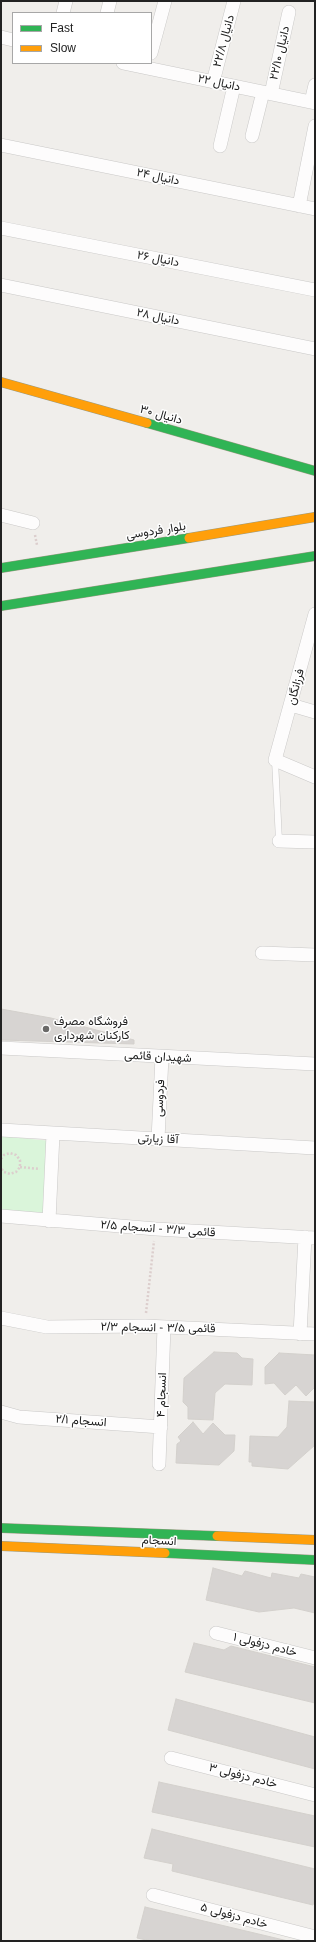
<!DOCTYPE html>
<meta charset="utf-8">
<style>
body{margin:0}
#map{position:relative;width:316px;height:1942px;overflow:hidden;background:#f0eeeb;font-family:Arial,sans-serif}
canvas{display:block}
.frame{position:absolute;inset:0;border:2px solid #222;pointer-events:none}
.legend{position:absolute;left:12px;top:12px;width:140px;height:52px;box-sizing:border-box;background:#fff;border:1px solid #a7a7a7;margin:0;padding:5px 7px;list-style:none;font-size:12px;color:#222}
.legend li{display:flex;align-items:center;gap:8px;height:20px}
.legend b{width:20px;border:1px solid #a7a7a7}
</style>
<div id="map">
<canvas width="316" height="1942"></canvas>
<div class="frame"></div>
<ul class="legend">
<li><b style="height:5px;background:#30b455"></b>Fast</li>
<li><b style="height:5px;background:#ff9f0a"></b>Slow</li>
</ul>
</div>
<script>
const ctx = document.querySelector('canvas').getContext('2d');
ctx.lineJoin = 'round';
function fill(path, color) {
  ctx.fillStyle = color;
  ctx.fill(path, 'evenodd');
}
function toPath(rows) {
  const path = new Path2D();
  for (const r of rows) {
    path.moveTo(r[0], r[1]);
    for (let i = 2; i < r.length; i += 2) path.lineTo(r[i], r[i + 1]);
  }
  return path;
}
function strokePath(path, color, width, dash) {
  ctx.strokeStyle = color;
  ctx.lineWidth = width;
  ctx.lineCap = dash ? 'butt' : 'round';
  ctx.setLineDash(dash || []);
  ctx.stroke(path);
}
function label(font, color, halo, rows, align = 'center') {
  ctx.font = font + ' Arial,Vazirmatn,sans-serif';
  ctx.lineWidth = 3;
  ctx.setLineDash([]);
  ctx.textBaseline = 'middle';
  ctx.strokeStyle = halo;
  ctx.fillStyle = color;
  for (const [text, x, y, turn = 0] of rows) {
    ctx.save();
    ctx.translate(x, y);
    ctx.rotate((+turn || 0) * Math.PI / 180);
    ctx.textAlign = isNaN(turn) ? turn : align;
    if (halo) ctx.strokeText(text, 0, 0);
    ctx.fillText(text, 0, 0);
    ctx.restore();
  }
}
const park = toPath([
 [1,1136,51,1141,43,1214,1,1210]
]);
const building = toPath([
 [1,1009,51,1018,134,1040,134,1044,1,1040,1,1009],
 [214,1352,237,1353,242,1358,253,1359,252,1385,225,1384,215,1393,213,1420,188,1419,188,1407,183,1402,184,1378,214,1352],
 [279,1353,315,1355,315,1387,306,1396,296,1385,285,1395,274,1383,265,1384,265,1367,279,1353],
 [289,1401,315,1402,315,1445,288,1469,252,1466,252,1462,249,1462,250,1436,278,1437,287,1427,289,1401],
 [193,1422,203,1434,213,1423,225,1435,235,1435,234,1451,219,1465,176,1463,177,1444,181,1441,178,1437,193,1422],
 [213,1568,242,1576,245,1571,271,1578,272,1573,299,1578,301,1574,315,1577,315,1613,294,1608,259,1612,206,1600,213,1568],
 [194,1643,224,1650,231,1646,315,1667,315,1703,185,1672,194,1643],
 [176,1699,315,1737,315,1769,168,1730,176,1699],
 [159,1782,315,1816,315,1847,152,1812,159,1782],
 [152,1829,315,1869,315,1896,313,1905,172,1871,173,1864,144,1858,152,1829],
 [145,1907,288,1941,151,1941,137,1938,145,1907]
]);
const path = toPath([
 [35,535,37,545],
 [1,1159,4,1155,10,1153,16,1155,20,1160,20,1167,16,1172,10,1174,4,1172,1,1168],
 [20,1167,40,1169],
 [146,1313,154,1241]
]);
const lane = toPath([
 [275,760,279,841]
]);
const street = toPath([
 [63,13,66,1],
 [107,13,110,1],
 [1,37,13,40],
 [151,53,165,1],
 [123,63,315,103],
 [213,82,234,1],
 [271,94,289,12],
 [311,102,315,85],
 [252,136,263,92],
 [1,145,315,209],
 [220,146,234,86],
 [299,206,315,126],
 [1,228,315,290],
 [1,285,315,349],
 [1,515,33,523],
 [315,614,275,760,315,777],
 [291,705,315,712],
 [279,841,315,842],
 [262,953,315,955],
 [1,1048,315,1064],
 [1,1130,315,1148],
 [158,1139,162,1057],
 [1,1216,156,1229,315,1238],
 [49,1221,53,1134],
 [1,1318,47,1327,145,1326,315,1334],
 [300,1334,305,1237],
 [1,1412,19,1417,161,1427],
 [159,1464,164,1327],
 [216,1633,315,1658],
 [171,1758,315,1795],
 [153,1895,315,1937]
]);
const fast = toPath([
 [147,423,315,471],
 [1,568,189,538],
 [1,606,315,556],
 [1,1528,217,1536],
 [165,1553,315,1560]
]);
const slow = toPath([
 [1,382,147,423],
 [189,538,315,517],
 [217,1536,315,1540],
 [1,1546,165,1553]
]);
const markers = [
 [46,1029,4,"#6a6968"]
];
const streetNames = [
 ["دانیال ۲۲/۸",224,41,-75],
 ["دانیال ۲۲/۱۰",280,53,-77],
 ["دانیال ۲۲",219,83,12],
 ["دانیال ۲۴",158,177,12],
 ["دانیال ۲۶",158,259,11],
 ["دانیال ۲۸",158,317,12],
 ["دانیال ۳۰",161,415,16],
 ["بلوار فردوسی",156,531,-9],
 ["فرزانگان",296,687,-75],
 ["شهیدان قائمی",158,1057,3],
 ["فردوسی",160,1098,-87],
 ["آقا زیارتی",158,1139,3],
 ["قائمی ۳/۳ - انسجام ۲/۵",158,1229,4],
 ["قائمی ۳/۵ - انسجام ۲/۳",158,1328,1],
 ["انسجام ۴",162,1395,-88],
 ["انسجام ۲/۱",81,1421,4],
 ["انسجام",159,1541,3],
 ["خادم دزفولی ۱",265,1645,14],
 ["خادم دزفولی ۳",243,1776,14],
 ["خادم دزفولی ۵",234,1916,15]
];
const poiNames = [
 ["فروشگاه مصرف",54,1022],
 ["کارکنان شهرداری",54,1036]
];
fill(park, '#daf5da');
fill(building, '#d7d4d2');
strokePath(building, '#d3d0cc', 1);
strokePath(lane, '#c9c8c7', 7);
strokePath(street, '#c9c8c7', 14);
strokePath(fast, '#999a82', 10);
strokePath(slow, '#999a82', 10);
strokePath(path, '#dccecd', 2.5, [2, 2]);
strokePath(lane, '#fdfcfc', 6);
strokePath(street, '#fdfcfc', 13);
strokePath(fast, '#30b455', 9);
strokePath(slow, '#ff9f0a', 9);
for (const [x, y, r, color] of markers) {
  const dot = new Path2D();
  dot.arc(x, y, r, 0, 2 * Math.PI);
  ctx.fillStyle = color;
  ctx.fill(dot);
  strokePath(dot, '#fff', 1.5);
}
label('12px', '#222', '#fff', streetNames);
label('12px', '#222', '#fff', poiNames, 'left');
</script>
